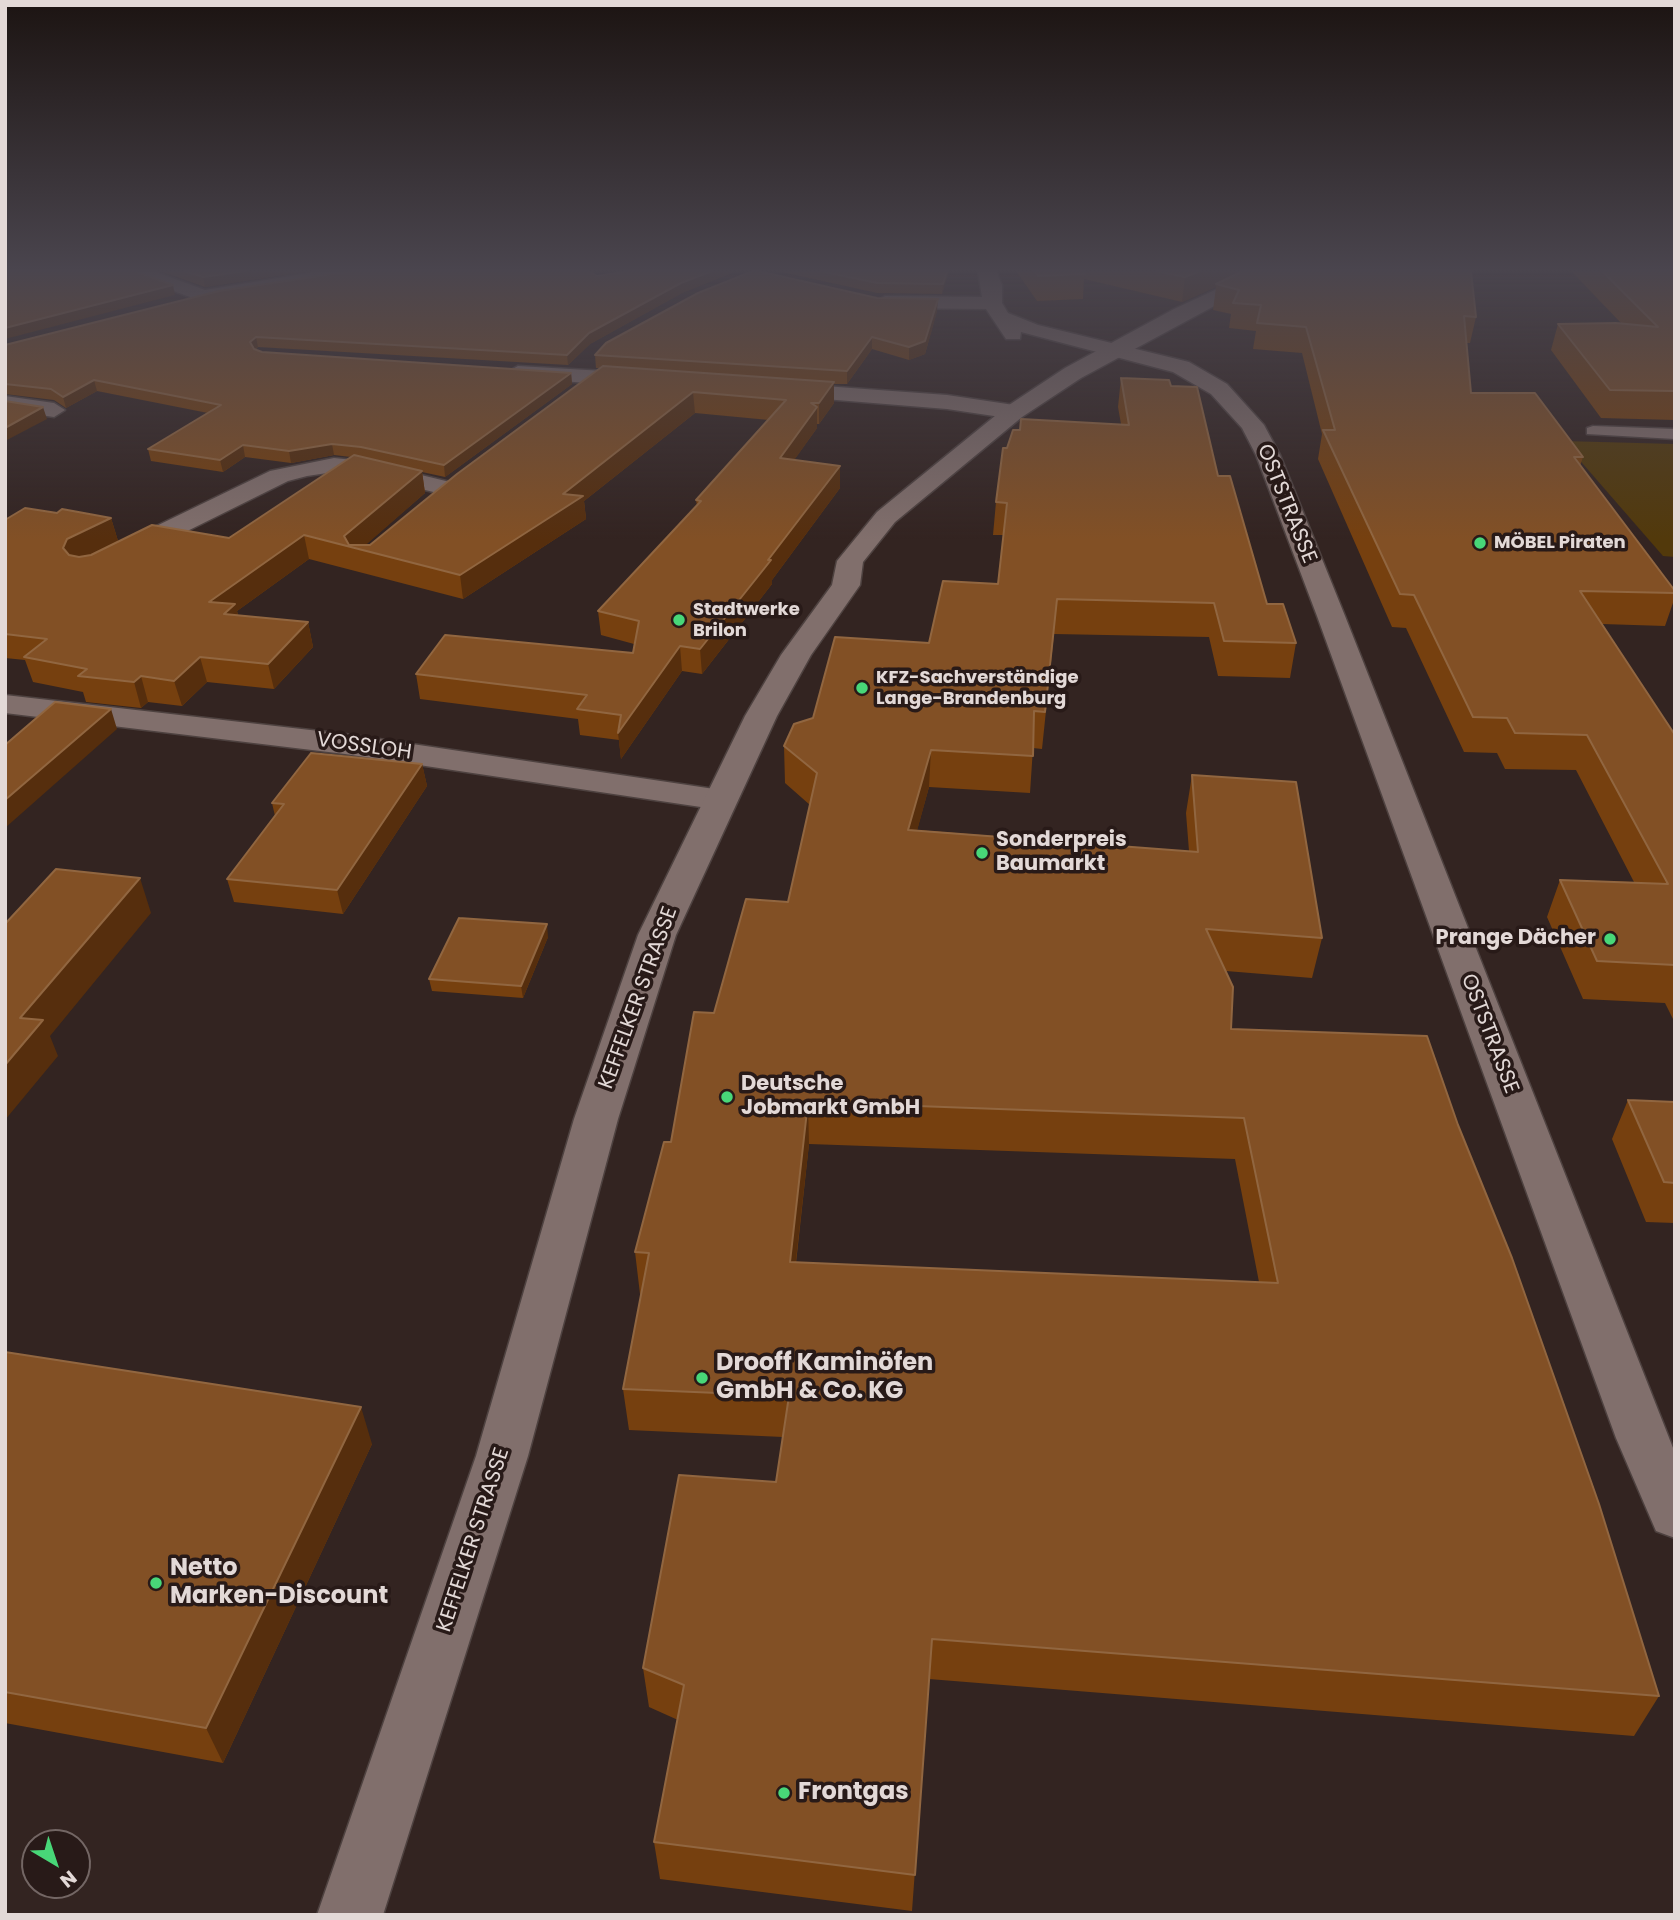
<!DOCTYPE html>
<meta charset="utf-8">
<style>
body{margin:0}
#map{position:relative;width:1680px;height:1920px;overflow:hidden;background:#332421;font-family:Poppins,sans-serif}
canvas{display:block}
.frame{position:absolute;inset:0;border:7px solid #e3d9d7;pointer-events:none}
.north{position:absolute;left:21px;top:1829px;width:70px;height:70px;box-sizing:border-box;background:#281a18;border:2px solid #736664;border-radius:50%;rotate:141deg;font-size:19px;font-weight:700;line-height:28px;text-align:center;color:#e3d9d7}
.north::after{content:'';display:block;margin:auto;width:24px;height:32px;background:#48d778;clip-path:polygon(50% 0,100% 100%,50% 72%,0 100%)}
</style>
<div id="map">
<canvas width="1680" height="1920"></canvas>
<div class="frame"></div>
<div class="north">N</div>
</div>
<script>
const ctx = document.querySelector('canvas').getContext('2d');
ctx.lineJoin = 'round';
function fill(path, color) {
  ctx.fillStyle = color;
  ctx.fill(path, 'evenodd');
}
function toPath(rows) {
  const path = new Path2D();
  for (const r of rows) {
    path.moveTo(r[0], r[1]);
    for (let i = 2; i < r.length; i += 2) path.lineTo(r[i], r[i + 1]);
  }
  return path;
}
function strokePath(path, color, width, dash) {
  ctx.strokeStyle = color;
  ctx.lineWidth = width;
  ctx.lineCap = dash ? 'butt' : 'round';
  ctx.setLineDash(dash || []);
  ctx.stroke(path);
}
function label(font, color, halo, rows, align = 'center') {
  ctx.font = font + ' Poppins,sans-serif';
  ctx.lineWidth = 7;
  ctx.setLineDash([]);
  ctx.textBaseline = 'middle';
  ctx.strokeStyle = halo;
  ctx.fillStyle = color;
  for (const [text, x, y, turn = 0] of rows) {
    ctx.save();
    ctx.translate(x, y);
    ctx.rotate((+turn || 0) * Math.PI / 180);
    ctx.textAlign = isNaN(turn) ? turn : align;
    if (halo) ctx.strokeText(text, 0, 0);
    ctx.fillText(text, 0, 0);
    ctx.restore();
  }
}
const green = toPath([
 [1563,441,1675,444,1675,557,1663,556]
]);
const lane = toPath([
 [1593,426,1675,429,1675,439,1587,434,1587,428,1593,426]
]);
const street = toPath([
 [127,271,153,271,205,290,321,271,370,271,361,277,257,291,204,302,129,275,127,271],
 [978,271,996,271,1002,285,1002,303,1008,313,1038,325,1189,362,1227,384,1264,425,1280,455,1345,616,1675,1453,1675,1538,1656,1531,1616,1438,1317,616,1256,455,1242,428,1211,394,1173,372,1021,332,1020,339,1006,339,986,309,885,308,875,302,885,296,982,297,978,271],
 [518,366,639,373,650,380,639,387,510,377,507,372,518,366],
 [783,383,947,395,1014,405,1025,412,1014,419,947,409,775,395,772,390,775,385,783,383],
 [5,396,54,403,65,410,54,417,5,410,5,396],
 [334,458,363,461,450,482,459,484,462,489,459,494,450,496,363,475,334,472,307,476,288,481,133,558,115,558,111,552,115,546,270,471,334,458],
 [5,695,345,734,721,790,733,793,738,800,733,807,721,810,345,754,5,713,5,695]
]);
const secondary = toPath([
 [1256,271,1279,271,1081,378,1022,417,895,522,863,562,860,585,811,655,777,716,676,935,618,1119,528,1456,383,1915,317,1915,476,1456,574,1119,638,935,745,716,781,655,832,585,837,561,877,512,1006,407,1065,368,1174,309,1256,271]
]);
const wall = toPath([
 [160,271,310,271,205,287],
 [629,271,733,271,732,273,682,293,590,344,568,365,258,347,255,350,262,352,571,373,572,384,445,477,422,472,425,493,365,545,370,545,601,368,596,368,595,355,877,298,937,311,925,354,909,360,872,349,847,384,834,384,834,403,819,424,817,424,817,428,794,460,840,488,772,580,772,584,702,674,682,671,621,759,619,740,580,735,578,719,420,699,416,674,633,653,634,644,601,635,598,611,697,506,696,500,769,420,695,413,584,501,586,519,463,599,309,559,237,611,238,615,308,622,313,647,274,689,207,682,182,706,148,702,141,708,86,702,83,692,33,682,25,660,5,658,5,520,57,513,111,518,118,541,229,538,351,457,334,455,291,463,245,457,223,472,151,461,148,449,208,413,97,391,66,408,54,400,5,394,5,345,597,276],
 [777,271,949,271,942,294,877,293],
 [1016,271,1471,271,1476,317,1470,343,1467,343,1471,393,1583,457,1580,466,1675,591,1675,597,1665,626,1602,624,1675,735,1675,1023,1665,1003,1583,999,1547,917,1560,880,1634,882,1576,770,1505,769,1497,753,1464,752,1406,628,1392,627,1318,459,1322,434,1302,353,1253,349,1256,331,1229,328,1231,314,1213,310,1216,287,1182,302,1084,279,1083,299,1037,301],
 [1571,271,1675,271,1675,420,1601,418,1551,350,1558,324,1621,323],
 [1121,378,1171,386,1218,476,1267,604,1296,643,1290,678,1218,676,1209,637,1054,634,1042,749,1033,748,1030,793,929,787,917,830,1189,851,1186,813,1192,775,1322,938,1312,978,1226,971,1231,1029,1458,1125,1659,1696,1634,1736,929,1679,912,1911,660,1879,654,1842,678,1720,649,1707,643,1668,776,1482,783,1437,629,1430,623,1389,641,1294,640,1294,635,1252,714,1013,788,902,810,805,785,783,784,746,813,718,929,643,998,584,1003,535,993,535,996,502,1007,448,1020,430,1121,424,1118,407],
 [809,1144,1235,1159,1259,1282,796,1263],
 [422,764,427,786,343,914,234,902,227,879,275,816,272,803],
 [548,937,523,998,432,991,429,979],
 [1628,1100,1675,1102,1675,1223,1646,1222,1612,1139],
 [5,1352,372,1444,223,1763,5,1723]
]);
const shadedWall = toPath([
 [246,271,310,271,205,287,203,277],
 [712,271,733,271,732,273,682,293,590,344,568,365,567,355,589,333,681,283],
 [947,271,949,271,942,294,943,284],
 [1200,271,1250,271,1216,284,1216,287,1182,302,1185,277],
 [173,285,175,295,5,339,5,328],
 [938,299,937,311,925,354,909,360,909,347],
 [256,337,258,347,252,352,250,342],
 [872,337,872,349,847,384,847,371],
 [571,373,572,384,445,477,444,465],
 [94,380,97,391,66,408,63,397],
 [834,382,834,403,819,424,819,403],
 [693,392,695,413,584,501,586,519,463,599,460,575],
 [43,407,47,419,5,441,5,428],
 [817,407,817,428,780,480,780,458],
 [332,444,334,455,291,463,289,451],
 [243,445,245,457,223,472,220,460],
 [840,466,840,488,772,580,772,584,702,674,700,649],
 [422,471,425,493,360,550,346,546,344,536],
 [111,518,118,541,75,563,63,548,67,539],
 [304,535,309,559,237,611,241,629,209,602],
 [308,622,313,647,274,689,268,664],
 [680,646,682,671,621,759,618,733],
 [200,657,207,682,182,706,174,681],
 [141,676,148,702,141,708,134,682],
 [111,709,117,729,5,828,5,800],
 [931,750,929,787,907,868,908,830],
 [422,764,427,786,343,914,337,890],
 [140,878,151,913,50,1036,58,1056,5,1120,5,1065,20,1018],
 [547,924,548,937,523,998,521,986],
 [808,1102,809,1144,791,1304,790,1262],
 [361,1407,372,1444,223,1763,206,1728]
]);
const building = toPath([
 [5,271,134,271,173,285,5,328,5,271],
 [184,271,246,271,203,277,184,271],
 [353,271,589,271,597,276,629,271,712,271,681,283,589,333,567,355,256,337,250,342,254,349,262,352,571,373,444,465,361,447,332,444,289,451,243,445,220,460,148,449,221,405,94,380,63,397,51,389,5,384,5,345,219,291,353,271],
 [753,271,758,271,877,298,938,299,925,341,909,347,872,337,847,371,595,355,606,343,698,293,753,271],
 [820,271,947,271,943,284,877,283,820,271],
 [1035,271,1083,271,1085,274,1038,276,1035,271],
 [1156,271,1200,271,1185,277,1156,271],
 [1243,271,1471,271,1476,317,1464,316,1471,393,1535,393,1583,457,1574,457,1675,591,1675,593,1580,591,1675,735,1675,965,1597,961,1560,880,1668,884,1587,735,1515,733,1507,718,1473,717,1414,595,1400,594,1323,430,1335,430,1306,327,1257,323,1261,305,1233,303,1239,290,1216,284,1243,271],
 [1602,271,1675,271,1675,391,1610,390,1558,324,1616,323,1658,327,1602,271],
 [603,366,834,382,819,403,811,403,817,407,780,458,840,466,768,560,771,560,700,649,680,646,618,733,621,715,577,709,587,695,416,674,445,635,633,653,639,621,598,611,701,501,696,500,786,400,693,392,563,494,583,496,460,575,304,535,209,602,235,604,224,614,308,622,268,664,200,657,174,681,141,676,134,682,78,676,87,669,24,657,47,639,5,634,5,520,25,508,57,513,62,509,111,518,67,539,63,548,69,555,79,557,91,555,152,525,229,538,354,455,422,471,344,536,349,545,370,545,457,474,603,366],
 [1121,378,1169,380,1171,386,1197,387,1218,476,1230,476,1267,604,1283,604,1296,643,1224,641,1214,603,1057,599,1045,712,1034,711,1033,756,931,750,908,830,1198,852,1192,775,1296,782,1322,938,1206,929,1233,987,1231,1029,1427,1036,1458,1125,1512,1258,1599,1504,1659,1696,932,1639,915,1875,654,1842,684,1685,643,1668,679,1475,776,1482,789,1396,623,1389,649,1253,635,1252,664,1142,671,1142,694,1012,714,1013,746,899,788,902,817,773,784,746,794,724,813,718,835,637,929,643,943,581,998,584,1007,503,996,502,1003,448,1007,448,1013,430,1020,430,1021,419,1129,425,1121,378],
 [808,1102,1244,1118,1278,1283,790,1262,808,1102],
 [5,401,43,407,5,428,5,401],
 [55,702,111,709,5,800,5,745,55,702],
 [311,753,422,764,337,890,227,879,284,804,272,803,311,753],
 [56,869,140,878,20,1018,43,1020,5,1065,5,924,56,869],
 [459,918,547,924,521,986,429,979,459,918],
 [1628,1100,1675,1102,1675,1183,1664,1182,1628,1100],
 [5,1352,361,1407,206,1728,5,1692,5,1352]
]);
const markers = [
 [1480,543,7,"#48d778"],
 [679,620,7,"#48d778"],
 [862,688,7,"#48d778"],
 [982,853,7,"#48d778"],
 [1610,939,7,"#48d778"],
 [727,1097,7,"#48d778"],
 [702,1378,7,"#48d778"],
 [156,1583,7,"#48d778"],
 [784,1793,7,"#48d778"]
];
const farPoinames = [
 ["MÖBEL Piraten",1494,543],
 ["Stadtwerke",693,610],
 ["Brilon",693,631],
 ["KFZ-Sachverständige",876,678],
 ["Lange-Brandenburg",876,699]
];
const streetNames = [
 ["OSTSTRASSE",1286,504,68],
 ["VOSSLOH",364,747,8],
 ["KEFFELKER STRASSE",639,998,-70],
 ["OSTSTRASSE",1489,1034,69],
 ["KEFFELKER STRASSE",474,1540,-72]
];
const poiNames = [
 ["Sonderpreis",996,841],
 ["Baumarkt",996,865],
 ["Prange Dächer",1596,939,"right"],
 ["Deutsche",741,1085],
 ["Jobmarkt GmbH",741,1109]
];
const nearPoinames = [
 ["Drooff Kaminöfen",716,1364],
 ["GmbH & Co. KG",716,1392],
 ["Netto",170,1569],
 ["Marken-Discount",170,1597],
 ["Frontgas",798,1793]
];
fill(green, '#52390b');
strokePath(lane, '#4e4240', 3);
strokePath(street, '#4e4240', 3);
strokePath(secondary, '#4e4240', 3);
fill(lane, '#816f6c');
fill(street, '#816f6c');
fill(secondary, '#816f6c');
fill(wall, '#76400f');
fill(shadedWall, '#562e0d');
fill(building, '#825025');
strokePath(building, '#916640', 2);
const sky = ctx.createLinearGradient(0, 0, 0, 540);
sky.addColorStop(0, '#1c1412');
sky.addColorStop(0.5, '#4a454e');
sky.addColorStop(1, '#4a454e00');
ctx.fillStyle = sky;
ctx.fillRect(0, 0, 1680, 540);
for (const [x, y, r, color] of markers) {
  const dot = new Path2D();
  dot.arc(x, y, r, 0, 2 * Math.PI);
  ctx.fillStyle = color;
  ctx.fill(dot);
  strokePath(dot, '#281a18', 2.5);
}
label('bold 18px', '#e3d9d7', '#281a18', farPoinames, 'left');
label('21px', '#e3d9d7', '#281a18', streetNames);
label('bold 21px', '#e3d9d7', '#281a18', poiNames, 'left');
label('bold 24px', '#e3d9d7', '#281a18', nearPoinames, 'left');
</script>
